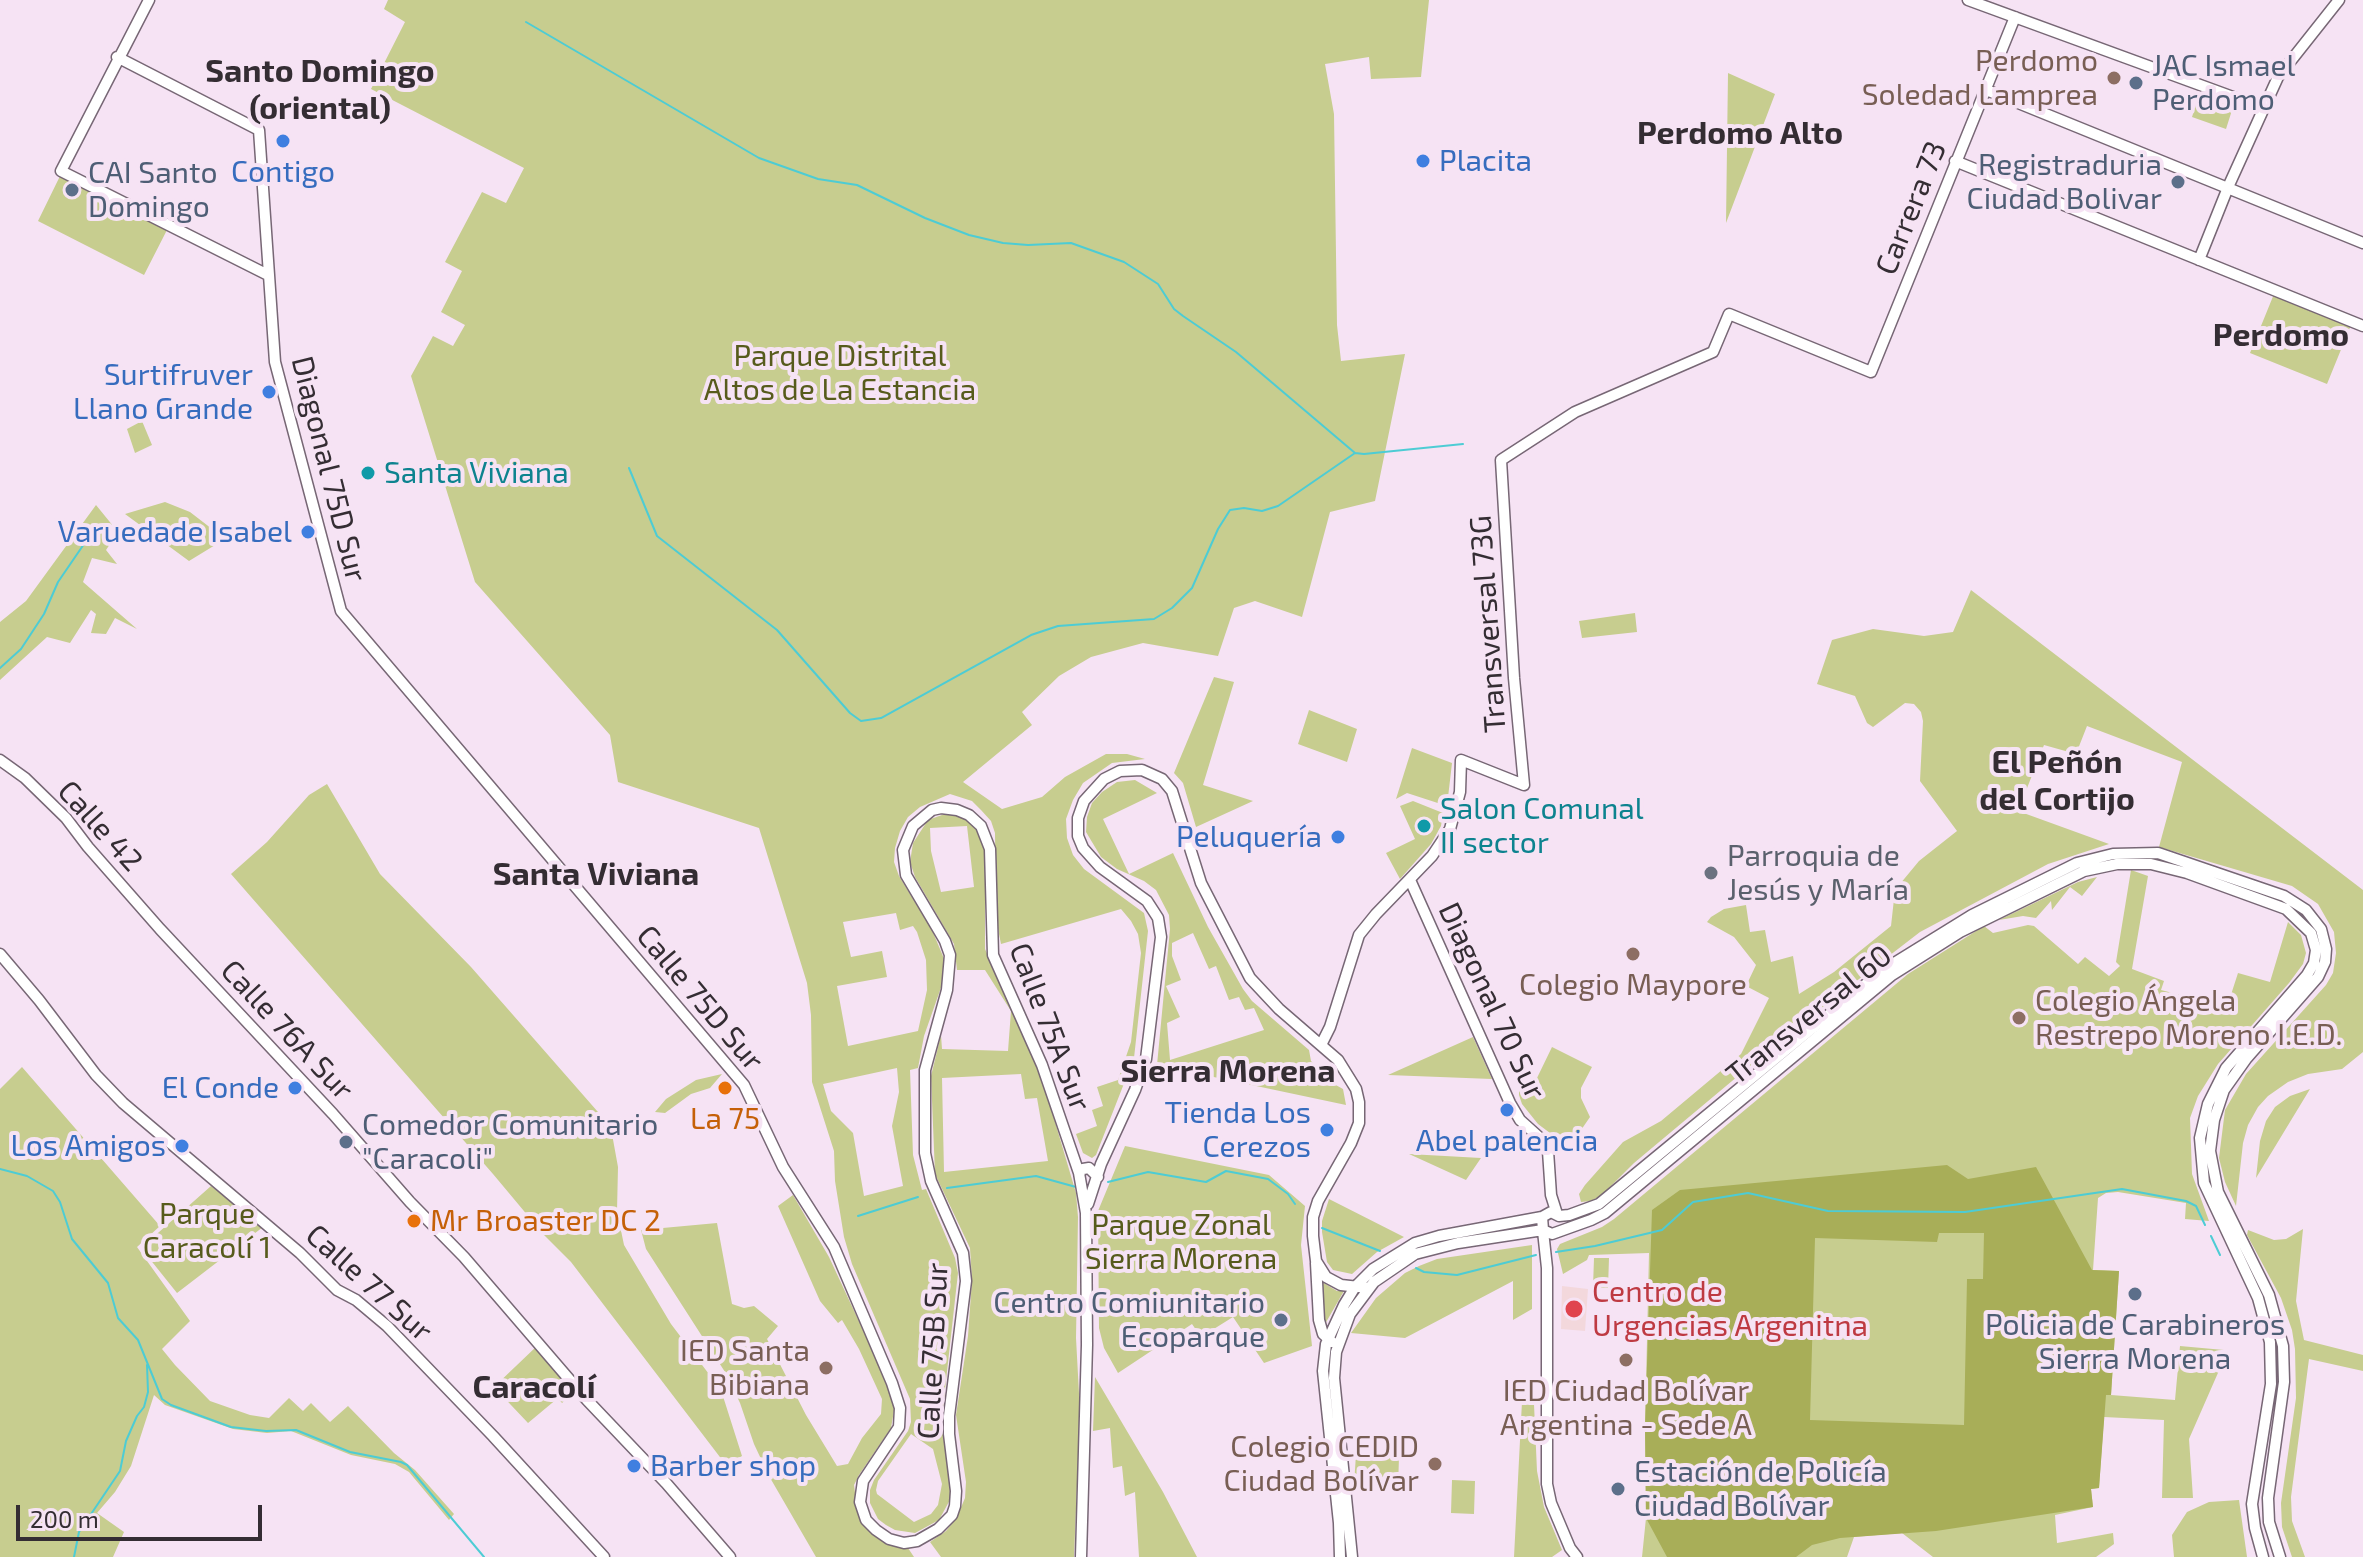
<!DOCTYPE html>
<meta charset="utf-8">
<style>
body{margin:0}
#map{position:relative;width:2363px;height:1557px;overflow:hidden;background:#f6e3f4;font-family:"Exo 2",sans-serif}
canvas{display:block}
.scale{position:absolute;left:16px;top:1505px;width:246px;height:36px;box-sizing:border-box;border:4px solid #342d33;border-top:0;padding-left:10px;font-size:24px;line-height:28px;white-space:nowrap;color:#342d33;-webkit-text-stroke:6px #f6e3f4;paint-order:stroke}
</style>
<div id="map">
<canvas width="2363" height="1557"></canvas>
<div class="scale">200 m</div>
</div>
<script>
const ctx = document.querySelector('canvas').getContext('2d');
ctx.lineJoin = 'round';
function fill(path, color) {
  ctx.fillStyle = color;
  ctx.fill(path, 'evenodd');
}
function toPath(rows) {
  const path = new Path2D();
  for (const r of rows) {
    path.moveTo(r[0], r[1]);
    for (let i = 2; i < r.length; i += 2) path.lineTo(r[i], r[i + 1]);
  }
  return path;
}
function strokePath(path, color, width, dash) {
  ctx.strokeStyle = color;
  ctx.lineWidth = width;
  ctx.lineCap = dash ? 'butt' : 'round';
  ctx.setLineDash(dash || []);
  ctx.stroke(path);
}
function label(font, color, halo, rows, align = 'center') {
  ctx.font = font + ' "Exo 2",sans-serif';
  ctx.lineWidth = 8;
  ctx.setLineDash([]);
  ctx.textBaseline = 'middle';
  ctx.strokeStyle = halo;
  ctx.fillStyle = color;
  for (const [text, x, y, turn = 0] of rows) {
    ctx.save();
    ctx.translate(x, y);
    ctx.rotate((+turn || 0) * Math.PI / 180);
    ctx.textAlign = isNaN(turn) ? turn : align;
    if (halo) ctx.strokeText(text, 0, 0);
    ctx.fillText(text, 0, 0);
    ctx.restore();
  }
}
const medical = toPath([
 [1562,1286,1588,1289,1585,1331,1561,1329]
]);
const green = toPath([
 [388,0,1429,0,1421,77,1371,79,1369,57,1325,64,1334,114,1337,325,1341,361,1405,354,1375,501,1330,512,1302,617,1255,601,1234,608,1218,656,1143,643,1091,657,1059,676,1022,712,1032,725,963,782,1002,809,1042,797,1065,777,1106,754,1127,754,1145,759,1112,763,1083,783,1073,800,1066,819,1067,838,1073,855,1084,869,1144,913,1148,931,1134,1058,1096,1155,1092,1158,1083,1153,1076,1134,1097,1126,1092,1110,1103,1106,1097,1087,1118,1080,1131,1042,1141,953,1138,934,1131,921,1121,909,1001,944,996,919,995,833,991,821,981,810,972,801,950,794,920,807,908,817,900,831,895,848,894,862,899,876,932,930,945,961,944,979,924,1036,918,1068,910,1070,913,1155,922,1190,926,1189,955,1258,958,1273,941,1425,953,1486,951,1498,939,1520,915,1533,895,1530,886,1525,878,1519,870,1503,870,1490,874,1480,908,1431,911,1422,910,1399,852,1264,844,1237,835,1181,834,1151,812,1082,811,1015,807,983,759,828,618,782,610,735,475,582,411,376,433,336,453,346,465,325,441,312,462,271,445,262,482,192,506,203,524,168,371,89,405,22,384,9],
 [896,913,900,930,913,926,917,932,926,960,927,990,918,1031,848,1046,837,986,887,977,882,951,851,957,843,922],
 [897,1068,899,1092,892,1126,903,1186,864,1196,853,1133,831,1111,823,1084],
 [911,1434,933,1449,942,1484,938,1505,931,1514,914,1522,877,1494,876,1490,878,1481],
 [1728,73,1775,94,1726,223],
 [2199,95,2233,107,2226,129,2192,117],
 [61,174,168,228,144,275,38,221],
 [2274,294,2351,325,2327,384,2250,353],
 [142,421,152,445,135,453,127,429],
 [165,502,190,512,225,539,189,561,125,514],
 [96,505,118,532,106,550,117,564,92,558,83,582,137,629,115,618,106,634,91,633,96,614,91,610,70,643,47,637,0,680,0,622,26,601],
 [1971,590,2363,890,2363,1052,2342,1069,2308,1074,2288,1082,2268,1096,2258,1107,2248,1125,2243,1143,2236,1206,2225,1182,2219,1158,2225,1110,2246,1074,2326,985,2333,973,2336,953,2334,932,2318,904,2292,886,2159,847,2182,762,2087,726,2076,754,2044,745,2018,811,2109,844,2048,864,1920,932,1793,1030,1634,1163,1602,1195,1591,1201,1581,1202,1579,1194,1585,1185,1623,1142,1661,1121,1741,1054,1769,998,1746,986,1756,965,1734,937,1707,922,1711,917,1724,909,1746,905,1750,932,1765,930,1771,962,1793,956,1799,994,1834,972,1891,926,1895,890,1919,861,1957,831,1920,781,1923,721,1921,712,1914,704,1905,703,1873,727,1867,723,1855,696,1817,684,1832,640,1873,629,1924,636,1953,632],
 [1635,613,1637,632,1582,638,1579,621],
 [1214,677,1234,682,1203,785,1253,801,1196,827,1183,783,1174,773],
 [1309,710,1357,729,1347,762,1298,744],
 [1412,748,1452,763,1447,806,1407,793,1396,799],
 [1135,780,1157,793,1103,819,1129,874,1173,853,1208,927,1243,989,1252,1001,1309,1050,1311,1061,1334,1084,1343,1089,1346,1105,1157,1065,1170,929,1169,915,1156,890,1144,881,1117,869,1101,857,1086,832,1087,817,1092,803,1102,792,1117,782],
 [1193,933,1209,969,1216,966,1229,1000,1239,997,1245,1010,1254,1008,1264,1030,1170,1060,1167,1023,1180,1017,1166,986,1181,980,1172,956,1172,943],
 [327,784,380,874,471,967,598,1112,612,1134,618,1167,617,1211,624,1245,671,1324,721,1390,742,1456,726,1465,571,1262,544,1235,493,1174,231,874,267,842,309,795],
 [1413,801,1443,813,1441,826,1431,844,1400,879,1386,853,1415,839,1400,806],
 [952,814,967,818,977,829,985,847,985,949,1040,1071,1076,1193,1078,1217,1076,1338,1080,1412,1074,1557,941,1557,930,1542,946,1531,957,1517,965,1498,966,1482,956,1415,968,1336,972,1280,970,1248,935,1174,931,1076,941,1035,942,1049,1008,1051,1011,1011,985,970,957,970,954,944,915,877,910,862,913,843,928,820,942,815],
 [967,826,974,887,941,892,931,851,930,828],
 [1021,1074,1025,1099,1037,1098,1048,1161,944,1172,942,1078],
 [2131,870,2148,876,2132,969,2164,981,2161,990,2227,1007,2238,973,2270,982,2288,922,2301,935,2306,953,2303,964,2289,983,2218,1064,2198,1096,2190,1118,2192,1174,2209,1221,2185,1219,2186,1203,2118,1192,2106,1193,2098,1198,2093,1270,2119,1271,2111,1395,2175,1400,2180,1346,2224,1350,2221,1366,2189,1439,2193,1498,2162,1498,2164,1420,2104,1417,2099,1488,2091,1489,2093,1507,2055,1515,2057,1543,2113,1533,2114,1544,2096,1557,1933,1557,1902,1533,1854,1537,1847,1557,1642,1557,1646,1518,1645,1426,1649,1253,1589,1255,1587,1260,1563,1274,1557,1249,1560,1244,1602,1227,1614,1219,1908,974,1984,926,1993,933,2028,925,2034,926,2078,964,2085,957,2109,976,2120,966,2116,962],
 [2097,877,2082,896,2070,887,2052,910,2051,901,2036,918,2023,916,1999,920,2078,882],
 [1473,1037,1492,1079,1388,1075],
 [1552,1047,1592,1067,1581,1088,1581,1098,1590,1117,1579,1133,1569,1137,1550,1133,1538,1124,1522,1104,1519,1095,1519,1084,1530,1083,1537,1078],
 [22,1067,160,1226,137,1247,190,1321,162,1349,175,1365,210,1401,250,1415,269,1418,289,1398,303,1411,311,1403,330,1422,348,1406,394,1453,415,1470,454,1514,449,1520,409,1472,395,1464,351,1455,291,1431,267,1433,233,1429,165,1405,154,1395,131,1466,115,1492,97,1513,124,1532,113,1557,0,1557,0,1089],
 [722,1074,710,1088,691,1094,665,1113,655,1112,666,1099,696,1080],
 [2310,1089,2256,1178,2260,1141,2266,1121,2275,1107,2290,1096],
 [1125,1146,1269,1175,1305,1206,1301,1245,1312,1346,1264,1363,1233,1317,1201,1337,1192,1324,1118,1373,1104,1348,1099,1328,1098,1211],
 [1409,1154,1481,1158,1466,1180],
 [211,1186,263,1227,177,1293,141,1248],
 [793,1195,829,1257,890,1388,895,1405,891,1428,859,1475,854,1485,857,1507,898,1545,908,1548,914,1557,816,1557,769,1476,754,1444,740,1403,725,1372,646,1249,641,1230,717,1223,732,1304,744,1308,754,1306,778,1326,767,1339,806,1415,837,1466,848,1464,862,1438,881,1414,882,1399,859,1349,842,1320,838,1323,820,1301,778,1206],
 [1329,1199,1404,1237,1377,1252,1352,1274,1333,1270,1327,1262,1322,1232,1322,1221],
 [2303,1229,2296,1301,2304,1340,2363,1355,2363,1371,2309,1359,2291,1497,2292,1521,2305,1557,2292,1557,2282,1527,2281,1503,2296,1398,2295,1349,2292,1330,2281,1298,2247,1235,2248,1230,2274,1240,2286,1239],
 [1532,1245,1532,1309,1513,1320,1513,1281,1405,1338,1351,1333,1376,1298,1405,1273,1419,1266,1437,1259],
 [1594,1258,1609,1258,1608,1288,1593,1287],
 [1322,1282,1337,1291,1344,1291,1325,1324],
 [538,1345,576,1391,562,1403,558,1398,528,1423,494,1387],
 [1095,1377,1163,1492,1197,1557,1139,1557,1135,1492,1125,1496,1122,1466,1113,1468,1110,1428,1093,1431],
 [1523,1382,1533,1382,1537,1471,1544,1507,1562,1550,1552,1557,1514,1557],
 [1356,1454,1399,1457,1398,1488,1376,1487,1377,1463,1375,1487,1354,1485],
 [1452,1480,1475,1481,1474,1514,1451,1513],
 [2239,1500,2247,1557,2174,1557,2172,1535,2187,1512,2209,1502]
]);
const forest = toPath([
 [1947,1165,1968,1179,2036,1167,2092,1270,2119,1271,2111,1395,2106,1395,2099,1488,2091,1489,2093,1507,1936,1531,1840,1538,1812,1545,1796,1557,1667,1557,1646,1518,1645,1426,1652,1210,1680,1190],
 [1939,1233,1984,1233,1983,1279,1967,1279,1964,1425,1810,1420,1815,1238,1937,1242]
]);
const stream = toPath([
 [526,22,759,158,818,179,857,185,925,218,969,235,1003,243,1028,245,1071,243,1124,262,1158,284,1174,309,1183,316,1236,352,1355,453,1364,454,1463,444],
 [629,468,657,536,777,630,850,713,861,721,881,718,1031,635,1058,626,1154,619,1172,608,1192,588,1218,529,1230,510,1244,508,1262,511,1278,506,1355,453],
 [0,668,21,649,44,614,58,582,97,525],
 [0,1169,27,1176,53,1191,60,1202,72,1239,108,1283,118,1318,138,1340,162,1399,171,1405,231,1427,266,1431,296,1430,350,1452,401,1462,407,1465,484,1557],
 [1108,1182,1148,1172,1206,1182,1226,1171,1268,1179,1288,1194,1295,1204],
 [947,1188,1036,1176,1076,1187],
 [858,1216,918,1197],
 [1322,1228,1380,1251],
 [2211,1236,2220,1255],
 [1556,1252,1595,1246,1662,1230,1693,1202,1748,1193,1828,1211,1965,1212,2122,1189,2186,1201,2196,1206,2205,1225],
 [1416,1268,1424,1272,1457,1275,1536,1255],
 [74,1557,79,1532,120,1471,126,1441,137,1416,144,1407,148,1392,147,1365]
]);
const secondary = toPath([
 [149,0,61,171,268,275],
 [1968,0,2263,108],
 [117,57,259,130,275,362,341,611,744,1085,783,1167,834,1247,892,1383,900,1408,899,1427,863,1481,860,1502,866,1520,876,1530,889,1539,904,1543,917,1541,938,1529,952,1515,955,1506,956,1491,949,1434,949,1416,966,1281,963,1253,931,1181,925,1153,925,1070,947,990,950,955,945,941,906,875,903,850,913,826,932,810,941,808,957,810,969,815,981,826,990,849,993,955,1042,1065,1079,1173,1086,1213,1087,1345,1081,1557],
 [1984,89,2363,243],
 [1955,161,2363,326],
 [2199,260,2229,185,2278,77,2339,0],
 [0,760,25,778,66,818,88,847,160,929,333,1114,410,1202,464,1257,587,1400,666,1483,730,1557],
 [1410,880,1510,1103,1520,1120,1540,1138,1548,1151,1551,1195,1557,1214],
 [0,954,39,1000,96,1075,123,1103,300,1253,337,1290,356,1300,387,1326,493,1436,604,1557],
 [1321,1045,1330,1027,1359,935,1376,914,1432,856,1450,829,1460,792,1461,760,1524,785,1514,678,1501,460,1575,412,1713,352,1729,314,1871,372,2015,17],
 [1079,1173,1083,1169,1089,1168,1098,1177],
 [1088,1204,1101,1164,1135,1090,1146,1059,1161,937,1158,918,1147,901,1100,867,1083,848,1078,836,1078,818,1084,801,1104,779,1120,771,1142,770,1162,779,1172,791,1201,883,1250,978,1279,1009,1338,1060,1356,1089,1359,1102,1359,1123,1351,1143,1318,1201,1313,1217,1313,1236,1316,1261,1326,1277,1341,1285,1368,1288],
 [1543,1231,1547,1268,1547,1484,1551,1503,1570,1548,1577,1557],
 [1316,1263,1319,1320,1323,1334,1332,1342],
 [1340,1557,1339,1523,1323,1371,1326,1344,1344,1305,1355,1287,1373,1269,1415,1243,1439,1236,1542,1217],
 [1352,1557,1334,1378,1336,1352,1350,1314,1374,1282,1415,1254,1458,1243,1543,1230],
 [2263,1557,2255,1528,2252,1504,2271,1384,2270,1342,2258,1298,2204,1183,2200,1138,2208,1104,2226,1068,2307,975,2314,963,2316,950,2311,933,2286,909,2187,873,2151,864,2117,864,2084,871,1960,932,1892,975,1605,1213,1591,1220,1552,1234,1543,1230,1542,1217,1551,1212,1559,1216,1569,1215,1599,1204,1883,970,1972,915,2077,863,2113,854,2158,853,2284,896,2306,910,2321,929,2326,949,2325,962,2318,977,2246,1059,2224,1090,2214,1120,2210,1151,2218,1192,2269,1295,2283,1346,2284,1382,2268,1498,2269,1522,2280,1557]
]);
const markers = [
 [2114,78,8,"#8d6e63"],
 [2136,83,8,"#5c6f8a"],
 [283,141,8,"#3f7fe0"],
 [1423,161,8,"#3f7fe0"],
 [2178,182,8,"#5c6f8a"],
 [72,190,8,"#5c6f8a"],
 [269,392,8,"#3f7fe0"],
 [368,473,8,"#0f9aa8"],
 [308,532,8,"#3f7fe0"],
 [1424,826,8,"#0f9aa8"],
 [1338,837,8,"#3f7fe0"],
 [1711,873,8,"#6b7280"],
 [1633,954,8,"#8d6e63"],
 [2019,1018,8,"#8d6e63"],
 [295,1088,8,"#3f7fe0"],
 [725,1088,8,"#e8710a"],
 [1507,1110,8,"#3f7fe0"],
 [1327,1130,8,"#3f7fe0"],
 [346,1142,8,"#5c6f8a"],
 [182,1146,8,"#3f7fe0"],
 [414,1221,8,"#e8710a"],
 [2135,1294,8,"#5c6f8a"],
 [1574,1309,10,"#e0444e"],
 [1281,1320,8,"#5c6f8a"],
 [1626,1360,8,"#8d6e63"],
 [826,1368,8,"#8d6e63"],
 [1435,1464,8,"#8d6e63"],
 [634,1466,8,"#3f7fe0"],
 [1618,1489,8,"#5c6f8a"]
];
const educationNames = [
 ["Perdomo",2098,61],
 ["Soledad Lamprea",2098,95],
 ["Colegio Maypore",1633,985,"center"],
 ["Colegio Ángela",2035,1001,"left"],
 ["Restrepo Moreno I.E.D.",2035,1035,"left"],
 ["IED Santa",810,1351],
 ["Bibiana",810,1385],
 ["IED Ciudad Bolívar",1626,1391,"center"],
 ["Argentina - Sede A",1626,1425,"center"],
 ["Colegio CEDID",1419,1447],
 ["Ciudad Bolívar",1419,1481]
];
const serviceNames = [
 ["JAC Ismael",2152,66],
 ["Perdomo",2152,100],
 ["Registraduria",2162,165,"right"],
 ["Ciudad Bolivar",2162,199,"right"],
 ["CAI Santo",88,173],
 ["Domingo",88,207],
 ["Comedor Comunitario",362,1125],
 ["\"Caracoli\"",362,1159],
 ["Centro Comiunitario",1265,1303,"right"],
 ["Ecoparque",1265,1337,"right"],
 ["Policia de Carabineros",2135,1325,"center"],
 ["Sierra Morena",2135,1359,"center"],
 ["Estación de Policía",1634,1472],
 ["Ciudad Bolívar",1634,1506]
];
const shopNames = [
 ["Placita",1439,161,"left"],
 ["Contigo",283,172,"center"],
 ["Surtifruver",253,375],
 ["Llano Grande",253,409],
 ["Varuedade Isabel",292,532],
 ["Peluquería",1322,837],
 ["El Conde",279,1088],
 ["Tienda Los",1311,1113],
 ["Cerezos",1311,1147],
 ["Abel palencia",1507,1141,"center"],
 ["Los Amigos",166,1146],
 ["Barber shop",650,1466,"left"]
];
const streetNames = [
 ["Carrera 73",1911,208,-68],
 ["Diagonal 75D Sur",329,469,76],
 ["Transversal 73G",1488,624,-94],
 ["Calle 42",100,826,48],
 ["Calle 75D Sur",700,998,50],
 ["Diagonal 70 Sur",1492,1001,65],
 ["Transversal 60",1809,1015,-39],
 ["Calle 75A Sur",1050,1027,69],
 ["Calle 76A Sur",287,1030,47],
 ["Calle 77 Sur",369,1283,42],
 ["Calle 75B Sur",933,1351,-87]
];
const parkNames = [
 ["Parque Distrital",840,356],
 ["Altos de La Estancia",840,390],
 ["Parque",207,1214],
 ["Caracolí 1",207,1248],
 ["Parque Zonal",1181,1225],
 ["Sierra Morena",1181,1259]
];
const cultureNames = [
 ["Santa Viviana",384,473],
 ["Salon Comunal",1440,809],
 ["II sector",1440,843]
];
const worshipNames = [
 ["Parroquia de",1727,856],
 ["Jesús y María",1727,890]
];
const foodNames = [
 ["La 75",725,1119],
 ["Mr Broaster DC 2",430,1221,"left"]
];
const healthNames = [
 ["Centro de",1592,1292],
 ["Urgencias Argenitna",1592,1326]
];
const neighbourhoodNames = [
 ["Santo Domingo",320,71],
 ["(oriental)",320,108],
 ["Perdomo Alto",1740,133],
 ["Perdomo",2281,335],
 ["El Peñón",2057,762],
 ["del Cortijo",2057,799],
 ["Santa Viviana",596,874],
 ["Sierra Morena",1228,1071],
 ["Caracolí",534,1387]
];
fill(medical, '#f3d8dc');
fill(green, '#c7cd8f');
fill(forest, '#a8ae58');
strokePath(stream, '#4dccd4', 2);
strokePath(secondary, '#776775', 13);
strokePath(secondary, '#fff', 10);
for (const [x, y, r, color] of markers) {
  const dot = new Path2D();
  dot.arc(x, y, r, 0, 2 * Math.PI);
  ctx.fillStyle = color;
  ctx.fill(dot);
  strokePath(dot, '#f6e3f4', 3);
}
label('30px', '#785e54', '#f6e3f4', educationNames, 'right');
label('30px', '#4e5e75', '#f6e3f4', serviceNames, 'left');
label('30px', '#366cbe', '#f6e3f4', shopNames, 'right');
label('30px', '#342d33', '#f6e3f4', streetNames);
label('30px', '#575b1c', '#f6e3f4', parkNames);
label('30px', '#0d838f', '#f6e3f4', cultureNames, 'left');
label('30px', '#5b616d', '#f6e3f4', worshipNames, 'left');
label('30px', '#c56008', '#f6e3f4', foodNames);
label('30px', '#be3a42', '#f6e3f4', healthNames, 'left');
label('bold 32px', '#342d33', '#f6e3f4', neighbourhoodNames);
</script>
